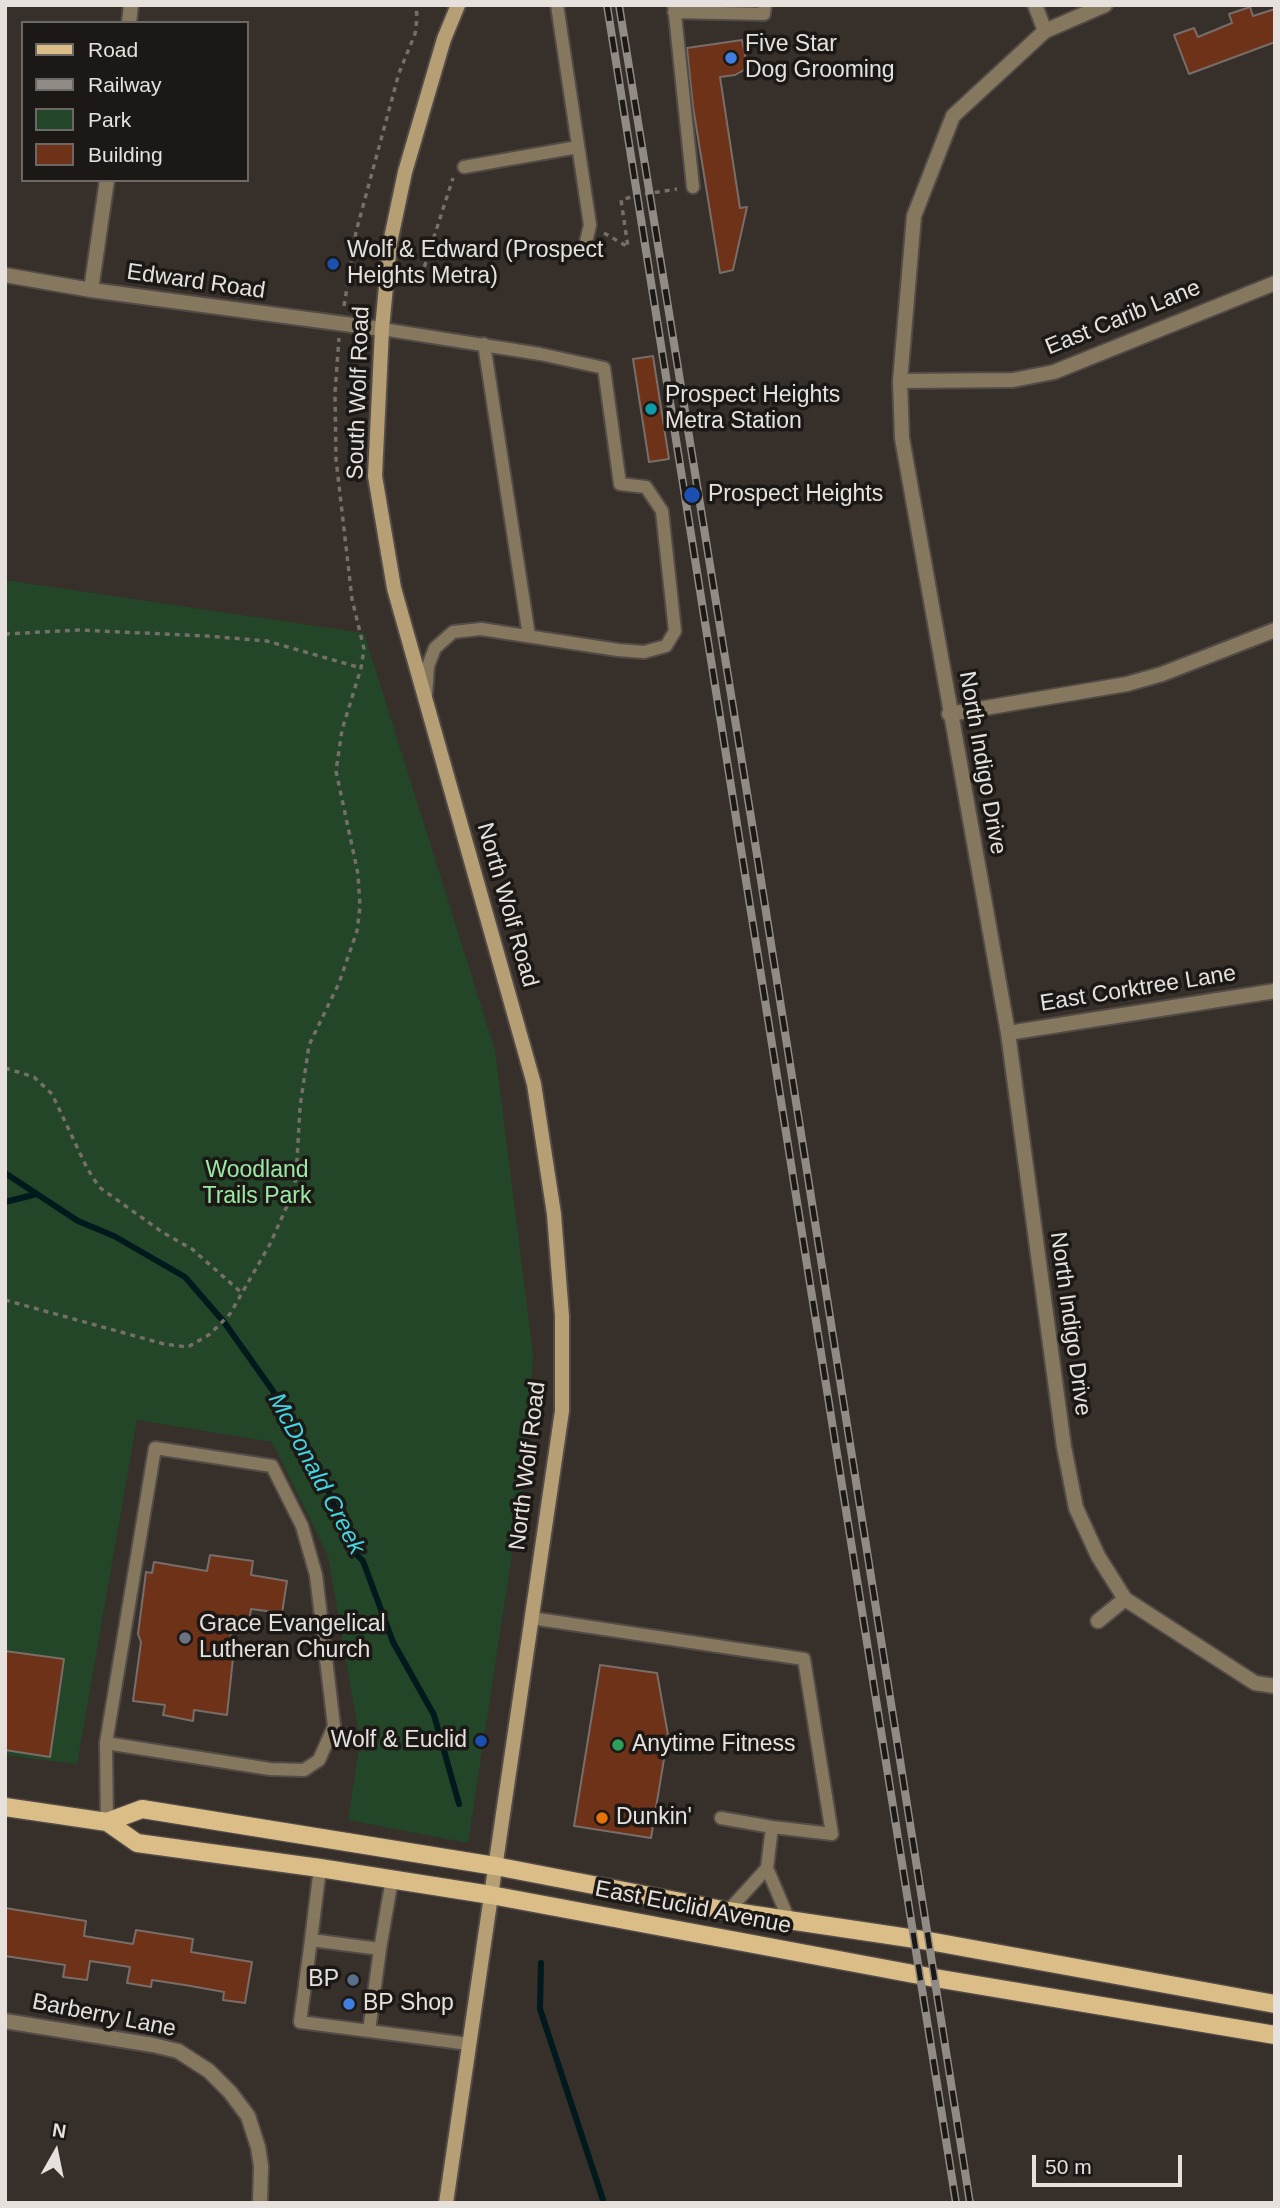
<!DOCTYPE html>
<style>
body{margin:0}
#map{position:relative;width:1280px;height:2208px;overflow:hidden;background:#372f2a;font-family:Arial,sans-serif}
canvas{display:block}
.frame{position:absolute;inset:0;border:7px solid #e6e1dd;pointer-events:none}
.legend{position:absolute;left:21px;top:21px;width:228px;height:161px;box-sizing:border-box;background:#1b1815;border:2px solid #6c6865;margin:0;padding:9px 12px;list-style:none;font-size:21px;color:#e6e1dd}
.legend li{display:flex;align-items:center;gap:14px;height:35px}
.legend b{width:35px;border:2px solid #6c6865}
.north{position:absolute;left:21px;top:2117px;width:70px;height:70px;-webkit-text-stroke:5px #1b1815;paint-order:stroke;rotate:9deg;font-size:19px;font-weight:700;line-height:28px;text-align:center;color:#e6e1dd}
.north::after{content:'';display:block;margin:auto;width:24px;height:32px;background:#e6e1dd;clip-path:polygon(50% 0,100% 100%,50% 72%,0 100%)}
.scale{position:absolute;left:1032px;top:2155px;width:150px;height:32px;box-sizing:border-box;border:4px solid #e6e1dd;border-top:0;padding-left:9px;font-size:21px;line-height:24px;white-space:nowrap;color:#e6e1dd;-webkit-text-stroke:5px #1b1815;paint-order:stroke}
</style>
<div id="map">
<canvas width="1280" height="2208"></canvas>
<div class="frame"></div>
<ul class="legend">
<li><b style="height:9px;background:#dbbe87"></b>Road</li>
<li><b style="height:9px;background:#918b86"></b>Railway</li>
<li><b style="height:19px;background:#224627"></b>Park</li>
<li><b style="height:19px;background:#6e3218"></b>Building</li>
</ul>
<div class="north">N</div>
<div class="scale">50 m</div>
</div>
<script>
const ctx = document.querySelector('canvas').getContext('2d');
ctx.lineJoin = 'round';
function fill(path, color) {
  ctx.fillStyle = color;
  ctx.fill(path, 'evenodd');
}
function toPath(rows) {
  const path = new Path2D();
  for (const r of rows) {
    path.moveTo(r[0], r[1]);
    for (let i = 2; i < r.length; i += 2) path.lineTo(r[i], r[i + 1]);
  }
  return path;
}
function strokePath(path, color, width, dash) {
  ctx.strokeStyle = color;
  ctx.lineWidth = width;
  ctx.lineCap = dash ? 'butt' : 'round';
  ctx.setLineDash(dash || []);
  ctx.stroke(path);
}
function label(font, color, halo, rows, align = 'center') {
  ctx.font = font + ' Arial,sans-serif';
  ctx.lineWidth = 7;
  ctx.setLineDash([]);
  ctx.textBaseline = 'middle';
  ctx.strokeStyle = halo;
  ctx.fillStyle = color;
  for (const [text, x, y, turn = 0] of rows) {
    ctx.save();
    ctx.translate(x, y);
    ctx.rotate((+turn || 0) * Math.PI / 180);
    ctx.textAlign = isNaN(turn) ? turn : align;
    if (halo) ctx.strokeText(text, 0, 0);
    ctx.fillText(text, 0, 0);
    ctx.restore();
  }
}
const green = toPath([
 [5,580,364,633,495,1050,533,1354,527,1455,468,1843,348,1820,360,1741,328,1556,272,1442,137,1420,77,1764,5,1755]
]);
const stream = toPath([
 [5,1173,78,1221,114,1236,185,1277,224,1322,273,1391,300,1453,325,1482,350,1548,363,1561,393,1642,434,1715,459,1804],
 [5,1202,37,1194],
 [541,1963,540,2009,604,2203]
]);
const building = toPath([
 [1250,7,1253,16,1275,9,1275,42,1189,74,1174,35,1194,28,1198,37,1232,23,1229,14,1250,7],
 [742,40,746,60,744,70,735,75,720,77,740,208,747,207,733,270,720,273,693,107,687,48,742,40],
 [653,356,669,459,649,462,633,359,653,356],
 [210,1555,253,1561,251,1575,287,1581,282,1613,251,1609,249,1622,233,1620,227,1657,233,1658,227,1715,194,1710,193,1721,163,1715,165,1705,133,1701,141,1642,138,1634,146,1572,152,1573,154,1562,207,1571,210,1555],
 [5,1651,64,1659,50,1757,5,1750,5,1651],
 [600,1665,657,1673,668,1735,651,1838,574,1826,600,1665],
 [5,1908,86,1921,84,1936,133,1944,136,1930,193,1939,191,1952,252,1962,245,2003,223,2000,224,1992,185,1985,152,1980,151,1987,127,1983,130,1967,90,1961,87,1980,63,1977,65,1965,5,1956,5,1908]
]);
const path = toPath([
 [604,233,628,247,621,200,638,195,677,189],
 [416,285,423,271,453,178],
 [344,306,356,232,399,73,415,34,417,18,416,5],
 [5,634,78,630,207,636,267,641,361,668],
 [5,1068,34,1077,52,1094,87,1168,99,1187,162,1232,192,1249,243,1294],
 [5,1300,164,1344,188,1347,210,1334,230,1314,270,1244,291,1197,296,1178,300,1107,309,1045,339,983,357,931,360,907,358,874,336,771,342,730,361,668,364,649,352,599,336,459,335,393,339,338]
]);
const lane = toPath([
 [557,5,590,225,585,246],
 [674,5,693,187],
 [674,12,764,14,765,5],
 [464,167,578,147],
 [382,329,540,354,604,368,620,484,646,487,662,511,675,631,666,646,644,652,618,650,481,629,453,632,435,648,428,666,426,696],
 [484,344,529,636],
 [531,1618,804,1659,832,1834,772,1827,767,1868],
 [106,1743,270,1769,304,1770,319,1760,334,1726,316,1575,302,1526,272,1466,155,1448,106,1743,107,1822],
 [721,1818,772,1827],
 [320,1868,311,1940,380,1949,392,1879],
 [728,1911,767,1868,789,1920],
 [311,1940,300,2022,469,2044],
 [369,2031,380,1949]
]);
const street = toPath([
 [1035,5,1045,31],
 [1105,5,1045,31,953,116,914,216,900,381,902,438,1008,1033,1064,1447,1076,1508,1098,1556,1125,1599,1255,1683,1275,1686],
 [129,23,131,5],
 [5,275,91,290,382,329],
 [91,290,107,180],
 [900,381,1013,380,1054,372,1275,283],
 [949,714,1127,684,1162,674,1275,630],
 [1008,1033,1275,991],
 [1098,1621,1125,1599],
 [5,2021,153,2045,178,2051,209,2071,230,2092,248,2116,258,2147,261,2166,260,2203]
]);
const secondary = toPath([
 [446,2203,562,1411,562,1316,554,1214,534,1084,394,588,375,476,382,329,390,243,405,172,444,39,458,5]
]);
const primary = toPath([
 [5,1807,107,1822,137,1843,320,1868,491,1895,935,1978,1275,2035],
 [107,1822,142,1809,495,1866,728,1911,929,1941,1275,2004]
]);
const rail = toPath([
 [607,5,956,2203],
 [619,5,754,836,970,2203]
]);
const markers = [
 [731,58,7,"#3f7fe0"],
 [333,264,7,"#1a4fb4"],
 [651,409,7,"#0f9aa8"],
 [692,495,9,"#1a4fb4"],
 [185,1638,7,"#6b7280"],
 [481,1741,7,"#1a4fb4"],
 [618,1745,7,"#2e9e5b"],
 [602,1818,7,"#e8710a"],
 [353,1980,7,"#5c6f8a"],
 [349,2004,7,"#3f7fe0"]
];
const poiNames = [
 ["Five Star",745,45],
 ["Dog Grooming",745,71],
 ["Wolf & Edward (Prospect",347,251],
 ["Heights Metra)",347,277],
 ["Prospect Heights",665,396],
 ["Metra Station",665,422],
 ["Prospect Heights",708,495],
 ["Grace Evangelical",199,1625],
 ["Lutheran Church",199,1651],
 ["Wolf & Euclid",467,1741,"right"],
 ["Anytime Fitness",632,1745],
 ["Dunkin'",616,1818],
 ["BP",339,1980,"right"],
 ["BP Shop",363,2004]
];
const streetNames = [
 ["Edward Road",196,282,8],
 ["East Carib Lane",1123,318,-22],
 ["South Wolf Road",359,393,-88],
 ["North Indigo Drive",982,763,80],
 ["North Wolf Road",507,905,74],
 ["East Corktree Lane",1138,989,-9],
 ["North Indigo Drive",1070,1324,82],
 ["North Wolf Road",528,1466,-83],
 ["East Euclid Avenue",693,1908,11],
 ["Barberry Lane",104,2016,11]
];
const parkNames = [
 ["Woodland",257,1171],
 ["Trails Park",257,1197]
];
const waterNames = [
 ["McDonald Creek",316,1474,62]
];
fill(green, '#224627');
strokePath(stream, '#00191c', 6);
fill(building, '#6e3218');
strokePath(building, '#776d69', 2);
strokePath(lane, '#534b47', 16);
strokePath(street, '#534b47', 18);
strokePath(secondary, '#534b47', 18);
strokePath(primary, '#534b47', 21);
strokePath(path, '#756e69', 3.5, [5, 5]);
strokePath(lane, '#86785e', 12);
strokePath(street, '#86785e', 14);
strokePath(secondary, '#b69f75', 14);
strokePath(primary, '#dbbe87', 18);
strokePath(rail, '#918b86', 8);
strokePath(rail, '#1b1815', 5, [16]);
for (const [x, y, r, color] of markers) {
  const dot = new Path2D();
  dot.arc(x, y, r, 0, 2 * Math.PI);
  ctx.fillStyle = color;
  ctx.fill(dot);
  strokePath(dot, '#1b1815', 2.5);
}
label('23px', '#e6e1dd', '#1b1815', poiNames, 'left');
label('23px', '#e6e1dd', '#1b1815', streetNames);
label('23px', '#9beaa4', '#1b1815', parkNames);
label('italic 24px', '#40d6e3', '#1b1815', waterNames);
</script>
